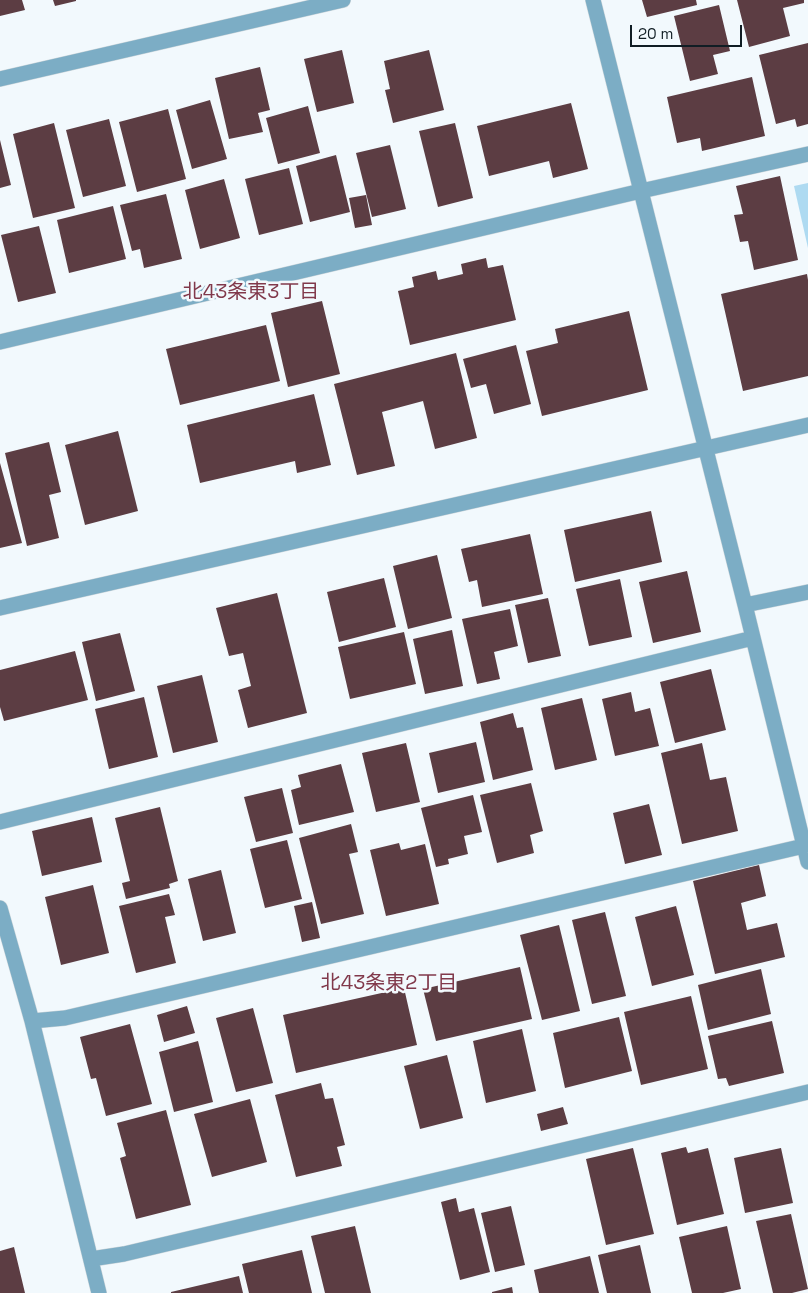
<!DOCTYPE html>
<meta charset="utf-8">
<style>
body{margin:0}
#map{position:relative;width:808px;height:1293px;overflow:hidden;background:#f2f9fd;font-family:"Space Grotesk",sans-serif}
canvas{display:block}
.scale{position:absolute;left:630px;top:25px;width:112px;height:22px;box-sizing:border-box;border:2px solid #101d24;border-top:0;padding-left:6px;font-size:15px;line-height:18px;white-space:nowrap;color:#101d24;-webkit-text-stroke:4px #f2f9fd;paint-order:stroke}
</style>
<div id="map">
<canvas width="808" height="1293"></canvas>
<div class="scale">20 m</div>
</div>
<script>
const ctx = document.querySelector('canvas').getContext('2d');
ctx.lineJoin = 'round';
function fill(path, color) {
  ctx.fillStyle = color;
  ctx.fill(path, 'evenodd');
}
function toPath(rows) {
  const path = new Path2D();
  for (const r of rows) {
    path.moveTo(r[0], r[1]);
    for (let i = 2; i < r.length; i += 2) path.lineTo(r[i], r[i + 1]);
  }
  return path;
}
function strokePath(path, color, width, dash) {
  ctx.strokeStyle = color;
  ctx.lineWidth = width;
  ctx.lineCap = dash ? 'butt' : 'round';
  ctx.setLineDash(dash || []);
  ctx.stroke(path);
}
function label(font, color, halo, rows, align = 'center') {
  ctx.font = font + ' "Space Grotesk","Noto Sans JP",sans-serif';
  ctx.lineWidth = 5;
  ctx.setLineDash([]);
  ctx.textBaseline = 'middle';
  ctx.strokeStyle = halo;
  ctx.fillStyle = color;
  for (const [text, x, y, turn = 0] of rows) {
    ctx.save();
    ctx.translate(x, y);
    ctx.rotate((+turn || 0) * Math.PI / 180);
    ctx.textAlign = isNaN(turn) ? turn : align;
    if (halo) ctx.strokeText(text, 0, 0);
    ctx.fillText(text, 0, 0);
    ctx.restore();
  }
}
const green = toPath([
 [808,183,808,248,794,186]
]);
const building = toPath([
 [0,0,22,0,25,10,0,16],
 [53,0,76,0,76,1,55,6],
 [642,0,696,0,697,5,647,17],
 [737,0,804,0,804,3,783,8,790,36,749,47],
 [719,5,730,51,713,55,718,74,690,81,674,16],
 [808,43,808,124,797,127,795,119,776,124,759,55],
 [342,50,354,103,317,112,304,59],
 [429,50,444,110,393,123,385,90,390,89,384,61],
 [260,67,270,110,258,113,263,132,229,139,215,78],
 [752,77,765,136,702,151,700,138,677,143,667,97],
 [210,100,227,159,192,169,176,110],
 [571,103,588,169,553,178,549,161,489,176,477,126],
 [308,106,320,153,278,164,266,118],
 [168,109,186,179,137,192,119,122],
 [109,119,126,186,83,197,66,130],
 [54,123,75,208,33,218,13,134],
 [455,123,473,198,438,207,419,131],
 [0,140,11,185,0,188],
 [390,145,406,209,372,217,356,153],
 [336,155,350,212,310,222,296,166],
 [289,168,303,224,259,235,245,179],
 [780,176,798,260,754,270,748,241,740,242,734,215,743,214,736,186],
 [224,179,240,238,200,249,185,190],
 [166,194,182,259,144,268,140,249,132,251,120,205],
 [366,195,372,225,355,228,349,198],
 [113,206,126,259,69,273,57,220],
 [39,226,56,293,18,302,1,235],
 [486,258,488,268,503,265,516,320,410,345,398,291,414,287,412,277,436,271,438,280,463,274,461,264],
 [807,274,808,280,808,376,743,391,721,294],
 [322,301,340,374,288,387,271,313],
 [629,311,648,390,542,416,526,351,558,343,555,329],
 [266,325,280,381,180,405,166,349],
 [516,345,531,404,494,414,486,384,471,388,463,359],
 [456,353,477,438,435,449,423,401,382,412,395,466,357,475,334,384],
 [314,394,331,465,297,473,295,461,200,483,187,425],
 [118,431,138,511,85,525,65,445],
 [49,442,61,492,49,495,59,538,27,546,5,453],
 [0,463,22,543,0,548],
 [651,511,662,562,575,582,564,530],
 [530,534,543,594,482,607,477,580,469,582,461,549],
 [437,555,452,618,408,629,393,566],
 [687,571,701,632,653,643,639,582],
 [384,578,396,627,339,642,327,592],
 [620,579,632,637,589,646,576,589],
 [277,593,307,713,248,728,238,690,251,686,243,653,229,656,216,608],
 [548,598,561,656,528,663,515,605],
 [510,609,518,646,494,652,500,679,477,684,462,619],
 [452,630,463,686,425,694,413,639],
 [404,632,416,684,350,699,338,647],
 [120,633,135,691,96,701,82,642],
 [75,651,88,700,4,721,0,707,0,670],
 [711,669,726,730,675,743,660,682],
 [202,675,218,742,173,753,157,686],
 [631,692,635,712,650,708,659,746,615,756,602,699],
 [144,697,158,757,109,769,95,709],
 [582,698,597,760,555,770,541,708],
 [513,713,517,728,523,727,533,770,493,780,480,722],
 [476,742,485,782,438,793,429,753],
 [406,743,420,802,376,812,362,753],
 [702,743,710,780,726,777,738,831,682,844,661,753],
 [341,764,354,812,299,825,291,790,301,787,298,775],
 [531,783,543,831,530,835,534,853,497,863,480,795],
 [282,788,293,833,256,842,244,797],
 [473,795,482,832,464,836,468,854,448,859,449,864,436,867,421,808],
 [649,804,662,855,625,864,613,813],
 [160,807,178,881,169,884,170,888,126,899,122,883,130,881,115,818],
 [92,817,102,862,42,876,32,831],
 [351,824,358,852,349,854,364,914,321,924,299,838],
 [287,840,302,899,265,908,250,849],
 [399,843,401,850,425,844,439,904,386,916,370,850],
 [759,865,766,896,741,903,747,930,777,923,785,957,715,974,693,881],
 [221,870,236,933,203,941,188,879],
 [93,885,109,953,61,965,45,897],
 [169,894,175,915,165,917,176,963,136,973,119,906],
 [312,902,320,938,302,942,294,906],
 [676,906,694,975,652,986,635,917],
 [605,912,626,996,592,1004,572,920],
 [559,925,580,1011,542,1020,520,935],
 [520,967,532,1019,436,1041,423,989],
 [761,969,771,1014,708,1030,698,985],
 [404,988,417,1045,296,1073,283,1015],
 [691,996,708,1069,641,1085,624,1012],
 [187,1006,195,1033,164,1042,157,1015],
 [253,1008,273,1083,236,1092,216,1018],
 [619,1017,632,1071,565,1088,553,1033],
 [772,1021,784,1073,729,1086,726,1078,718,1079,708,1036],
 [130,1024,152,1104,106,1116,96,1078,91,1079,80,1037],
 [522,1029,536,1091,486,1103,473,1041],
 [198,1041,213,1102,174,1112,159,1052],
 [447,1055,463,1118,420,1129,404,1066],
 [321,1083,325,1099,333,1098,345,1145,337,1147,342,1166,296,1177,275,1095],
 [250,1099,267,1162,212,1177,194,1114],
 [563,1107,568,1124,541,1131,537,1114],
 [166,1110,191,1205,136,1219,120,1158,126,1156,117,1123],
 [686,1147,688,1153,708,1148,724,1214,677,1225,661,1153],
 [633,1148,654,1234,606,1245,586,1159],
 [781,1148,793,1203,745,1213,734,1158],
 [456,1198,459,1212,474,1208,490,1272,460,1280,441,1202],
 [511,1206,525,1265,495,1272,481,1213],
 [791,1214,808,1289,792,1293,773,1293,756,1221],
 [355,1226,371,1293,325,1293,311,1236],
 [727,1226,741,1289,723,1293,692,1293,679,1237],
 [640,1245,651,1293,607,1293,598,1255],
 [14,1247,25,1293,0,1293,0,1251],
 [302,1250,312,1293,249,1293,242,1264],
 [590,1256,599,1293,539,1293,534,1270],
 [239,1276,243,1293,171,1293,171,1292],
 [512,1287,513,1293,492,1293,492,1292]
]);
const street = toPath([
 [593,0,745,605,808,862],
 [0,79,343,0],
 [0,342,641,191,808,154],
 [745,605,808,592],
 [0,608,808,425],
 [0,822,753,638],
 [0,908,32,1021,99,1293],
 [32,1021,65,1018,808,845],
 [91,1259,124,1254,808,1092]
]);
const neighbourhoodNames = [
 ["北43条東3丁目",251,293],
 ["北43条東2丁目",389,984]
];
fill(green, '#aedaf1');
fill(building, '#5c3d43');
strokePath(street, '#ced6da', 16);
strokePath(street, '#7cadc5', 15);
label('20px', '#81394b', '#f2f9fd', neighbourhoodNames);
</script>
